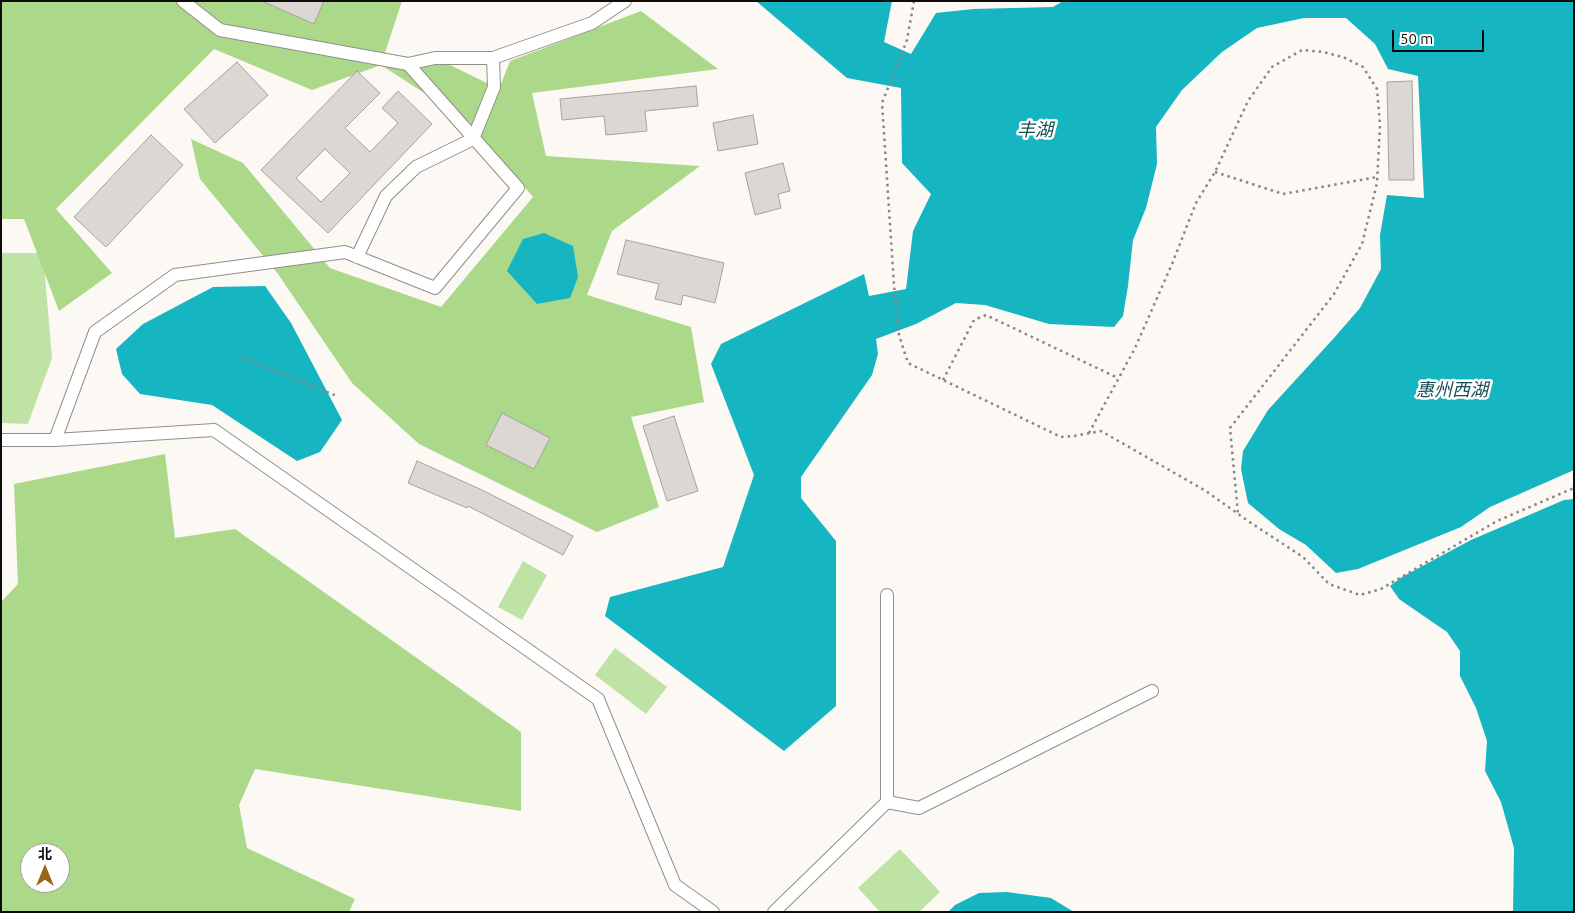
<!DOCTYPE html>
<meta charset="utf-8">
<style>
body{margin:0}
#map{position:relative;width:1575px;height:913px;overflow:hidden;background:#fcf8f4;font-family:Ubuntu,"Noto Sans SC",sans-serif}
canvas{display:block}
.frame{position:absolute;inset:0;border:2px solid #0d0c0a;pointer-events:none}
.north{position:absolute;left:20px;top:843px;width:50px;height:50px;box-sizing:border-box;background:#fff;border:1px solid #9e9e9d;border-radius:50%;rotate:0deg;font-size:14px;font-weight:700;line-height:20px;text-align:center;color:#0d0c0a}
.north::after{content:'';display:block;margin:auto;width:18px;height:22px;background:#99641c;clip-path:polygon(50% 0,100% 100%,50% 72%,0 100%)}
.scale{position:absolute;left:1392px;top:30px;width:92px;height:22px;box-sizing:border-box;border:2px solid #0d0c0a;border-top:0;padding-left:6px;font-size:15px;line-height:18px;white-space:nowrap;color:#0d0c0a;-webkit-text-stroke:4px #fff;paint-order:stroke}
</style>
<div id="map">
<canvas width="1575" height="913"></canvas>
<div class="frame"></div>
<div class="north">北</div>
<div class="scale">50 m</div>
</div>
<script>
const ctx = document.querySelector('canvas').getContext('2d');
ctx.lineJoin = 'round';
function fill(path, color) {
  ctx.fillStyle = color;
  ctx.fill(path, 'evenodd');
}
function toPath(rows) {
  const path = new Path2D();
  for (const r of rows) {
    path.moveTo(r[0], r[1]);
    for (let i = 2; i < r.length; i += 2) path.lineTo(r[i], r[i + 1]);
  }
  return path;
}
function strokePath(path, color, width, dash) {
  ctx.strokeStyle = color;
  ctx.lineWidth = width;
  ctx.lineCap = dash ? 'butt' : 'round';
  ctx.setLineDash(dash || []);
  ctx.stroke(path);
}
function label(font, color, halo, rows, align = 'center') {
  ctx.font = font + ' Ubuntu,"Noto Sans SC",sans-serif';
  ctx.lineWidth = 5;
  ctx.setLineDash([]);
  ctx.textBaseline = 'middle';
  ctx.strokeStyle = halo;
  ctx.fillStyle = color;
  for (const [text, x, y, turn = 0] of rows) {
    ctx.save();
    ctx.translate(x, y);
    ctx.rotate((+turn || 0) * Math.PI / 180);
    ctx.textAlign = isNaN(turn) ? turn : align;
    if (halo) ctx.strokeText(text, 0, 0);
    ctx.fillText(text, 0, 0);
    ctx.restore();
  }
}
const green = toPath([
 [1,253,43,253,52,358,28,424,1,423],
 [523,561,547,575,522,620,498,607],
 [615,648,667,687,646,714,595,675],
 [900,849,940,892,919,912,880,912,858,888]
]);
const forest = toPath([
 [1,1,402,1,381,65,448,64,499,89,510,61,641,11,718,69,532,93,546,156,700,166,612,231,587,295,691,327,704,402,631,417,659,507,597,532,419,444,352,383,278,274,200,179,191,139,243,163,330,268,441,307,533,197,469,122,381,65,312,90,214,49,56,209,112,273,59,311,24,219,1,219],
 [165,454,175,538,235,529,521,732,521,811,255,769,239,805,247,848,355,899,349,912,1,912,1,602,18,584,14,484],
 [30,853,60,853,60,883,30,883]
]);
const water = toPath([
 [756,1,892,1,884,42,911,54,936,13,973,9,1053,7,1063,1,1574,1,1574,470,1490,507,1461,527,1358,569,1336,573,1306,545,1279,529,1248,503,1241,469,1243,451,1268,410,1334,338,1360,308,1381,269,1380,235,1387,195,1424,198,1418,76,1388,69,1375,44,1346,18,1304,18,1257,28,1222,52,1182,90,1156,127,1157,164,1146,208,1133,240,1128,286,1123,316,1114,327,1049,324,985,305,956,303,916,324,876,339,878,354,872,375,801,477,801,498,836,541,836,706,784,751,605,616,610,597,723,567,754,475,711,364,721,344,864,274,869,296,906,289,913,231,931,194,902,163,901,88,847,78],
 [544,233,573,246,578,277,570,298,537,304,507,271,523,239],
 [265,286,291,323,342,420,320,452,297,461,212,405,140,394,122,374,116,349,143,324,213,287],
 [1574,499,1574,912,1513,912,1514,848,1501,802,1485,771,1487,741,1476,708,1460,676,1460,651,1447,632,1399,599,1390,586,1402,577,1471,540,1564,500],
 [1007,892,1051,898,1074,912,948,912,955,905,979,893]
]);
const building = toPath([
 [262,1,324,1,314,24,262,1],
 [237,62,268,95,215,143,184,109,237,62],
 [357,71,380,93,345,128,370,152,398,123,382,108,398,91,432,124,328,233,261,170,357,71],
 [325,149,350,173,321,202,296,178,325,149],
 [1412,81,1414,180,1389,180,1387,82,1412,81],
 [696,86,698,106,645,111,647,131,606,135,604,116,562,120,560,99,696,86],
 [753,115,758,144,718,151,713,123,753,115],
 [151,135,183,165,106,247,74,217,151,135],
 [783,163,790,191,778,194,781,208,755,215,745,173,783,163],
 [626,240,724,263,715,303,683,295,681,305,655,299,659,284,617,274,626,240],
 [502,413,550,438,534,469,486,445,502,413],
 [674,416,698,491,667,501,643,426,674,416],
 [417,461,480,489,573,536,563,555,468,506,467,508,408,483,417,461]
]);
const path = toPath([
 [914,1,907,40,882,103,894,285,899,335,908,363,1061,437,1074,436,1101,431,1206,491,1248,521,1303,557,1329,584,1360,595,1381,589,1497,521,1574,488],
 [1215,172,1283,194,1377,177],
 [242,358,337,396],
 [943,380,974,320,986,315,1118,378],
 [1089,433,1135,348,1172,264,1196,203,1215,172,1248,101,1272,67,1302,50,1323,52,1343,57,1363,67,1377,89,1380,125,1377,183,1362,244,1334,294,1230,428,1238,514]
]);
const minor = toPath([
 [408,64,435,58,493,58,592,23,625,1],
 [357,257,386,196,416,167,473,139,494,87,493,58],
 [1,440,55,440,95,332,175,275,345,252,435,288,518,188,408,64,220,30,183,1],
 [55,440,214,430,598,699,675,885,713,912],
 [887,802,919,808,1152,691],
 [774,912,887,802,887,595]
]);
const waterNames = [
 ["丰湖",1035,130],
 ["惠州西湖",1452,390]
];
fill(green, '#bfe3a5');
fill(forest, '#abd989');
fill(water, '#16b5c2');
fill(building, '#dbd8d4');
strokePath(building, '#a5a29e', 1);
strokePath(minor, '#928e8a', 14);
strokePath(path, '#898784', 2.5, [2.5, 4]);
strokePath(minor, '#fff', 12);
label('italic 18px', '#134e54', '#fff', waterNames);
</script>
